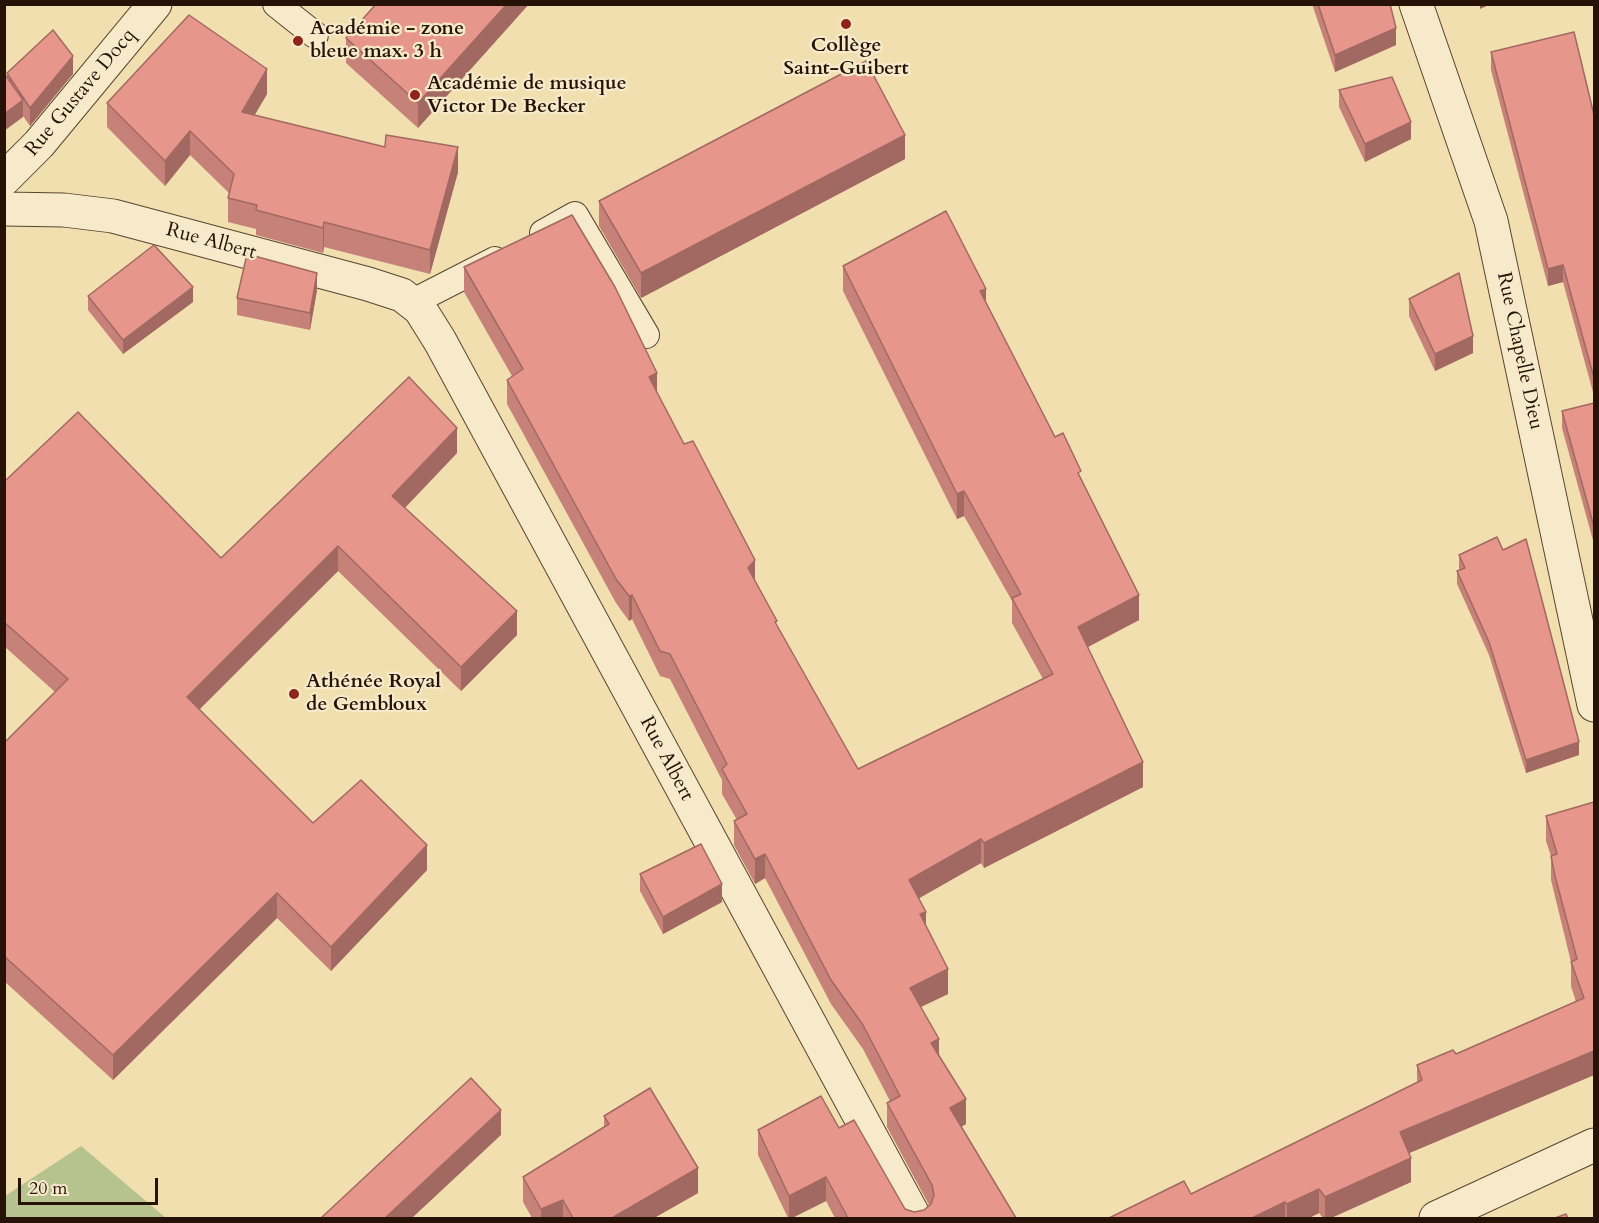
<!DOCTYPE html>
<meta charset="utf-8">
<style>
body{margin:0}
#map{position:relative;width:1599px;height:1223px;overflow:hidden;background:#f1dfaf;font-family:Cardo,serif}
canvas{display:block}
.frame{position:absolute;inset:0;border:6px solid #261206;pointer-events:none}
.scale{position:absolute;left:18px;top:1178px;width:140px;height:27px;box-sizing:border-box;border:3px solid #261206;border-top:0;padding-left:8px;font-size:18px;line-height:21px;white-space:nowrap;color:#261206;-webkit-text-stroke:4px #f6eacb;paint-order:stroke}
</style>
<div id="map">
<canvas width="1599" height="1223"></canvas>
<div class="frame"></div>
<div class="scale">20 m</div>
</div>
<script>
const ctx = document.querySelector('canvas').getContext('2d');
ctx.lineJoin = 'round';
function fill(path, color) {
  ctx.fillStyle = color;
  ctx.fill(path, 'evenodd');
}
function toPath(rows) {
  const path = new Path2D();
  for (const r of rows) {
    path.moveTo(r[0], r[1]);
    for (let i = 2; i < r.length; i += 2) path.lineTo(r[i], r[i + 1]);
  }
  return path;
}
function strokePath(path, color, width, dash) {
  ctx.strokeStyle = color;
  ctx.lineWidth = width;
  ctx.lineCap = dash ? 'butt' : 'round';
  ctx.setLineDash(dash || []);
  ctx.stroke(path);
}
function label(font, color, halo, rows, align = 'center') {
  ctx.font = font + ' Cardo,serif';
  ctx.lineWidth = 4.5;
  ctx.setLineDash([]);
  ctx.textBaseline = 'middle';
  ctx.strokeStyle = halo;
  ctx.fillStyle = color;
  for (const [text, x, y, turn = 0] of rows) {
    ctx.save();
    ctx.translate(x, y);
    ctx.rotate((+turn || 0) * Math.PI / 180);
    ctx.textAlign = isNaN(turn) ? turn : align;
    if (halo) ctx.strokeText(text, 0, 0);
    ctx.fillText(text, 0, 0);
    ctx.restore();
  }
}
const green = toPath([
 [81,1146,166,1218,5,1218,5,1196]
]);
const service = toPath([
 [276,4,315,35],
 [543,233,575,215,646,335],
 [413,302,495,260]
]);
const minor = toPath([
 [1416,4,1491,221,1594,705],
 [4,179,39,144,155,4],
 [4,209,64,210,113,216,368,284,402,295,420,309,440,341,915,1218],
 [1436,1218,1594,1145]
]);
const wall = toPath([
 [529,4,418,128,346,63,346,38],
 [1312,4,1390,4,1396,45,1335,72],
 [1491,52,1594,115,1594,396,1563,282,1548,286,1491,70],
 [7,73,73,74,30,126,23,116,23,117,7,76],
 [1339,90,1411,139,1365,162,1339,107],
 [267,94,254,115,458,172,430,274,324,247,323,253,256,235,256,229,228,222,228,198,229,193,190,155,165,186,107,127,107,103],
 [905,159,641,298,599,226,599,201],
 [843,266,986,302,1055,437,1081,478,1139,620,1088,647,1143,787,984,868,981,863,919,898,926,926,948,994,921,1007,966,1124,961,1127,1016,1218,835,1218,826,1201,792,1218,788,1218,758,1155,758,1130,839,1128,905,1209,914,1212,924,1210,929,1205,887,1127,887,1103,890,1101,863,1049,831,1004,765,878,755,884,734,845,734,821,737,820,722,794,722,780,670,679,660,676,632,619,629,621,616,603,507,404,507,380,512,376,464,292,464,267,657,392,755,581,777,626,858,769,1043,679,1012,623,1012,601,964,516,957,519,843,291],
 [317,290,310,330,237,315,237,298],
 [88,296,193,302,123,354,88,310],
 [1409,299,1473,353,1435,371,1409,316],
 [1594,403,1594,544,1562,428,1562,411],
 [457,453,405,508,517,635,461,691,338,571,199,709,313,823,427,870,331,971,277,918,113,1080,4,981,4,743,55,692,4,646,4,478,6,480,221,558],
 [1459,555,1579,755,1526,773,1489,655,1457,584,1457,571,1460,570,1459,568],
 [1594,802,1594,1075,1409,1153,1411,1182,1331,1218,1323,1218,1319,1213,1309,1218,1109,1218,1191,1194,1417,1083,1417,1065,1456,1054,1576,1002,1571,986,1571,962,1551,880,1551,856,1546,841,1546,816],
 [640,874,722,902,663,934,640,891],
 [604,1116,698,1193,654,1218,532,1218,523,1202,523,1177,604,1127]
]);
const shadedWall = toPath([
 [507,4,529,4,418,128,418,103],
 [1480,4,1491,4,1480,9],
 [1396,28,1396,45,1335,72,1335,55],
 [73,56,73,74,30,126,30,108],
 [267,69,267,94,242,137,242,112],
 [23,100,23,117,4,131,4,114],
 [1411,122,1411,139,1365,162,1365,144],
 [190,131,190,155,165,186,165,161],
 [905,135,905,159,641,298,641,273],
 [458,147,458,172,430,274,430,250],
 [324,222,324,247,323,253,323,228],
 [1563,265,1563,282,1548,286,1548,269],
 [317,273,317,290,310,330,310,313],
 [193,287,193,302,123,354,123,340],
 [986,289,986,313,980,291],
 [1473,336,1473,353,1435,371,1435,354],
 [657,373,657,397,649,377],
 [457,428,457,453,392,521,392,496],
 [964,491,964,516,957,519,957,494],
 [338,546,338,571,187,722,187,697],
 [755,560,755,585,748,568],
 [632,595,632,619,629,621,629,596],
 [1139,595,1139,620,1078,652,1078,627],
 [517,611,517,635,461,691,461,667],
 [1579,742,1579,755,1526,773,1526,760],
 [1143,762,1143,787,984,868,984,843],
 [981,839,981,863,909,904,909,880],
 [427,845,427,870,331,971,331,947],
 [765,854,765,878,755,884,755,859],
 [722,884,722,902,663,934,663,917],
 [277,893,277,918,113,1080,113,1055],
 [926,912,926,936,920,914],
 [948,969,948,994,910,1012,910,988],
 [939,1039,939,1063,931,1043],
 [1594,1044,1594,1075,1400,1157,1400,1132],
 [966,1099,966,1124,950,1133,950,1108],
 [501,1110,501,1135,412,1218,385,1218],
 [1411,1158,1411,1182,1331,1218,1325,1218,1325,1197],
 [698,1168,698,1193,654,1218,612,1218],
 [826,1177,826,1201,792,1218,789,1218,789,1196],
 [1319,1189,1319,1213,1309,1218,1287,1218,1287,1204],
 [563,1200,563,1218,541,1218,541,1209],
 [1285,1202,1285,1218,1252,1218]
]);
const building = toPath([
 [376,4,507,4,418,103,346,38,376,4],
 [1318,4,1390,4,1396,28,1335,55,1318,4],
 [189,15,267,69,242,112,385,147,386,135,458,147,430,250,324,222,323,228,256,210,257,205,228,198,234,174,190,131,165,161,107,103,189,15],
 [53,30,73,56,30,108,7,73,53,30],
 [1574,32,1594,115,1594,378,1563,265,1548,269,1491,52,1574,32],
 [866,61,905,135,641,273,599,201,866,61],
 [4,73,23,100,4,114,4,73],
 [1392,77,1411,122,1365,144,1339,90,1392,77],
 [946,211,986,289,980,291,1055,437,1063,433,1081,471,1078,473,1139,595,1078,627,1143,762,984,843,981,839,909,880,926,912,920,914,948,969,910,988,939,1039,931,1043,966,1099,950,1108,1016,1218,848,1218,826,1177,789,1196,758,1130,821,1096,839,1128,854,1120,905,1209,914,1212,924,1210,931,1204,934,1195,932,1185,887,1103,900,1096,863,1025,831,980,765,854,755,859,734,821,747,814,722,769,727,764,670,654,660,651,632,595,629,596,616,579,507,380,523,369,464,267,572,215,615,287,657,373,649,377,684,444,693,441,755,560,748,568,777,621,775,622,858,769,1053,674,1012,598,1021,594,964,491,957,494,843,266,946,211],
 [154,245,193,287,123,340,88,296,154,245],
 [247,254,317,273,310,313,237,298,247,254],
 [1459,273,1473,336,1435,354,1409,299,1459,273],
 [409,377,457,428,392,496,517,611,461,667,338,546,187,697,313,823,361,780,427,845,331,947,277,893,113,1055,4,956,4,743,68,679,4,622,4,478,6,480,78,412,221,558,409,377],
 [1594,403,1594,527,1562,411,1594,403],
 [1497,537,1503,550,1526,539,1579,742,1526,760,1489,642,1457,571,1465,568,1459,555,1497,537],
 [1594,802,1594,1051,1400,1132,1411,1158,1325,1197,1319,1189,1287,1204,1285,1202,1252,1218,1109,1218,1184,1181,1191,1194,1422,1080,1417,1065,1453,1050,1456,1054,1584,998,1571,962,1577,959,1555,876,1551,856,1557,854,1546,816,1594,802],
 [701,844,722,884,663,917,640,874,701,844],
 [471,1078,501,1110,385,1218,321,1218,471,1078],
 [650,1088,698,1168,612,1218,573,1218,563,1200,541,1209,523,1177,609,1124,604,1116,650,1088],
 [1566,1214,1568,1218,1555,1218,1566,1214]
]);
const markers = [
 [846,24,6,"#8f2418"],
 [298,41,6,"#8f2418"],
 [415,95,6,"#8f2418"],
 [294,694,6,"#8f2418"]
];
const poiNames = [
 ["Académie - zone",310,29],
 ["bleue max. 3 h",310,52],
 ["Collège",846,46,"center"],
 ["Saint-Guibert",846,69,"center"],
 ["Académie de musique",427,84],
 ["Victor De Becker",427,107],
 ["Athénée Royal",306,682],
 ["de Gembloux",306,705]
];
const streetNames = [
 ["Rue Gustave Docq",81,93,-50],
 ["Rue Albert",211,242,15],
 ["Rue Chapelle Dieu",1519,351,78],
 ["Rue Albert",666,759,62]
];
fill(green, '#b6c38e');
strokePath(service, '#594530', 28);
strokePath(minor, '#594530', 35);
strokePath(service, '#f6eacb', 26);
strokePath(minor, '#f6eacb', 33);
fill(wall, '#c68178');
fill(shadedWall, '#a16961');
fill(building, '#e6968b');
strokePath(building, '#a16961', 1.5);
for (const [x, y, r, color] of markers) {
  const dot = new Path2D();
  dot.arc(x, y, r, 0, 2 * Math.PI);
  ctx.fillStyle = color;
  ctx.fill(dot);
  strokePath(dot, '#f6eacb', 2);
}
label('bold 20px', '#261206', '#f6eacb', poiNames, 'left');
label('20px', '#261206', '#f6eacb', streetNames);
</script>
